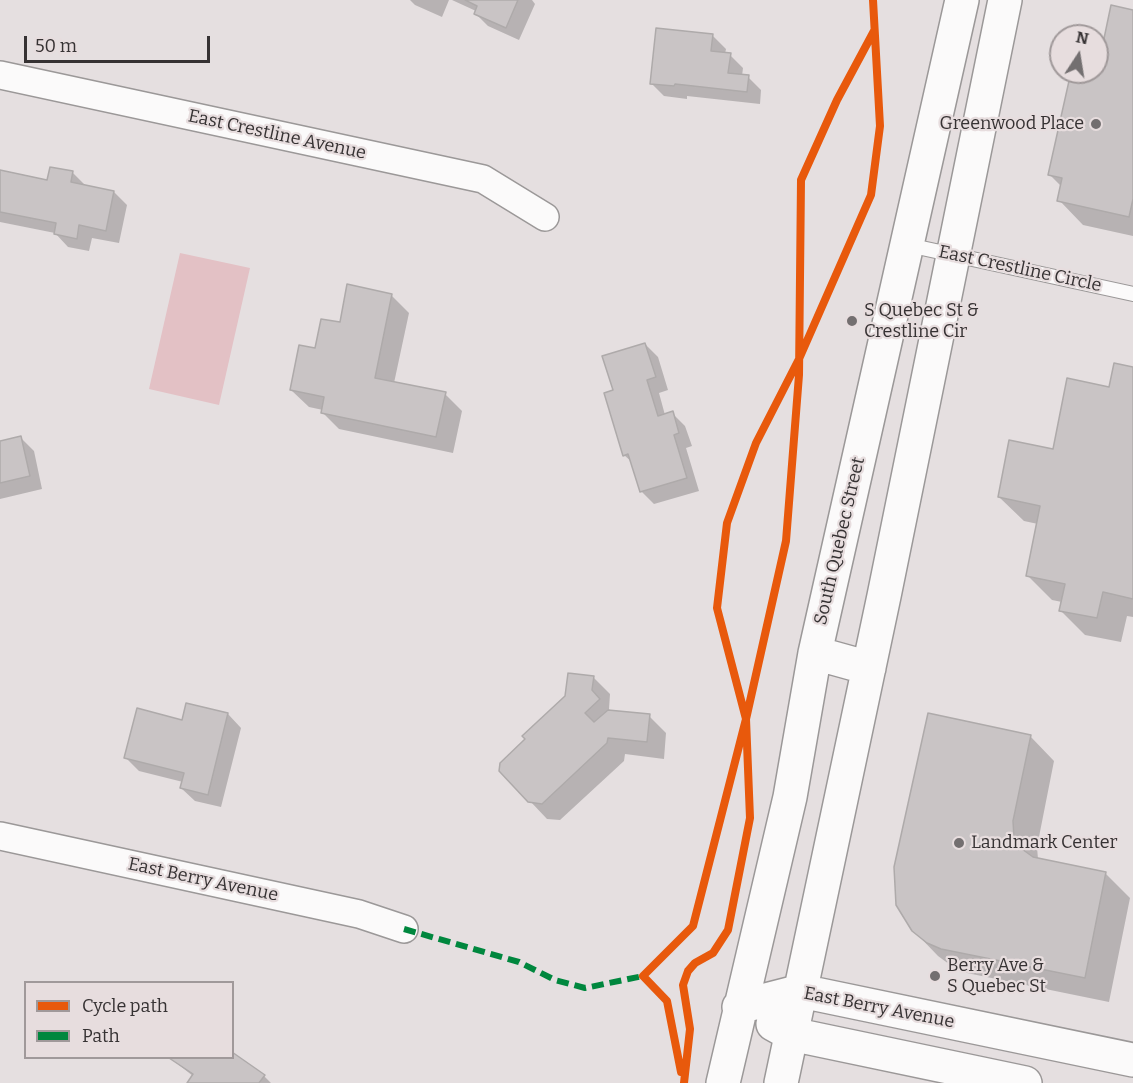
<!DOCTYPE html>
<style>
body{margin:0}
#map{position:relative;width:1133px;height:1083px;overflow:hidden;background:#e5dfe0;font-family:Bitter,serif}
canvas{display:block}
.legend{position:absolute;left:24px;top:981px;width:210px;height:78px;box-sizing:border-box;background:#e7ddde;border:2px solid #a0999a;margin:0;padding:8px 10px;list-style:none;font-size:18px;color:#363233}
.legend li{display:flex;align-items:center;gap:12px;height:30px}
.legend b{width:30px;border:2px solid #a0999a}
.north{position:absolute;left:1049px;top:24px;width:60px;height:60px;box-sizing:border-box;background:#e7ddde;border:2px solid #a0999a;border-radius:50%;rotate:12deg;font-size:16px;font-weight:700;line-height:24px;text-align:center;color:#363233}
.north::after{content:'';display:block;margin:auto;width:21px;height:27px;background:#736f70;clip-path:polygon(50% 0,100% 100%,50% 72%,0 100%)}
.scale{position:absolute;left:24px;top:36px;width:186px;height:27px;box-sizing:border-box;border:3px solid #363233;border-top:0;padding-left:8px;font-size:18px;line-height:21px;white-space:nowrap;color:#363233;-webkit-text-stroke:4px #e7ddde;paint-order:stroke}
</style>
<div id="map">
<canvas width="1133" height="1083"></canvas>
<ul class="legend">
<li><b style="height:8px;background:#e8590c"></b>Cycle path</li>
<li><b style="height:8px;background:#00873e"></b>Path</li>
</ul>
<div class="north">N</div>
<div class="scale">50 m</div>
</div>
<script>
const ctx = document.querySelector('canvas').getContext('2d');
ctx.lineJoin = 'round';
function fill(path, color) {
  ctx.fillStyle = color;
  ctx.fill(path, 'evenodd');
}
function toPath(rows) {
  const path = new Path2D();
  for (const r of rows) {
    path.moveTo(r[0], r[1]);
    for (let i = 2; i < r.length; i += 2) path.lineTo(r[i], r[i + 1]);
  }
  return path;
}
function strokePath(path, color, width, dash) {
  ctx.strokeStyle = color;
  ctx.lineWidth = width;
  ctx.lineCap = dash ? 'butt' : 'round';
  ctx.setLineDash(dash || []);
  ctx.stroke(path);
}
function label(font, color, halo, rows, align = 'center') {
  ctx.font = font + ' Bitter,serif';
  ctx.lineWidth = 4.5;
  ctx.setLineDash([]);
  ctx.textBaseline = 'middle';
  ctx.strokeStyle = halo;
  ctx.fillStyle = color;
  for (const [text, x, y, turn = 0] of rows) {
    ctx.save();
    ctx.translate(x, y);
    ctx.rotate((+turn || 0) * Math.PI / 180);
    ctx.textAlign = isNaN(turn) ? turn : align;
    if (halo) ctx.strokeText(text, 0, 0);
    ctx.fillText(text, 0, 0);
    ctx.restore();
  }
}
const green = toPath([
 [180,253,250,268,219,405,149,389]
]);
const shadow = toPath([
 [410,0,449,0,442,17,415,5],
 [452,0,532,0,535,4,519,40,488,26,475,13,476,11],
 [1133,11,1133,236,1083,225,1059,200,1062,187,1050,175,1073,72,1097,72,1097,68],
 [712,35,726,49,725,54,730,55,743,68,742,76,748,77,761,90,760,104,687,96,687,99,664,96,651,83],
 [0,172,49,182,72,172,86,186,114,192,127,205,119,243,92,238,89,251,68,247,55,233,0,222],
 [391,295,409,313,394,383,445,394,462,411,453,453,339,429,322,412,323,410,309,407,291,390,316,350,341,324],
 [645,344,658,357,668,390,659,393,665,415,672,413,685,426,692,446,686,448,699,491,654,504,641,491,633,463,624,455,615,391],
 [1133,369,1133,617,1127,616,1121,642,1085,635,1060,610,1062,602,1052,600,1027,575,1038,524,1024,521,999,497,1054,451,1110,389],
 [21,438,34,451,42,489,0,499,0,443],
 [593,677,610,694,609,709,611,712,649,716,666,733,664,759,625,754,624,761,560,820,547,819,530,801],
 [187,705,228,714,241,728,221,807,195,801,181,788,183,782,139,771,126,758,183,722],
 [1030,736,1054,761,1037,847,1038,859,1105,873,1130,898,1109,1002,967,973,953,967,938,956,913,930],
 [170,1058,232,1058,264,1076,271,1083,189,1083,193,1076]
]);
const building = toPath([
 [465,0,518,0,506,28,474,14,477,6,465,0],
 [1111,5,1133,10,1133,199,1129,217,1057,201,1062,178,1048,175,1071,72,1097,72,1111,5],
 [656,28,713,34,711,51,731,53,728,73,749,75,747,92,675,84,674,86,650,84,656,28],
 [50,167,73,171,71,182,114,191,106,231,79,225,77,239,54,234,56,223,0,212,0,170,47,180,50,167],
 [347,284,392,294,375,378,446,392,436,437,321,413,324,397,290,390,299,345,315,348,321,319,340,322,347,284],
 [645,343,656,377,647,380,658,416,673,411,679,433,674,435,687,478,640,492,628,454,623,456,604,393,613,390,602,356,645,343],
 [1114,363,1133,367,1133,599,1103,592,1097,618,1059,611,1065,584,1026,576,1040,506,998,497,1009,440,1053,449,1067,378,1109,387,1114,363],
 [21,436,30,476,0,483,0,441,21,436],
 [568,673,594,676,592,690,600,699,585,713,594,722,608,710,650,714,647,742,608,738,607,743,542,804,528,802,499,771,500,763,525,739,522,736,565,696,568,673],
 [186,703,228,713,208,795,180,788,184,773,124,758,137,708,182,720,186,703],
 [928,713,1031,735,1013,821,1014,837,1022,849,1033,857,1106,872,1085,978,941,949,927,943,912,931,896,905,894,867,928,713],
 [232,1052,265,1075,259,1083,187,1083,193,1074,169,1058,232,1058,232,1052]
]);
const lane = toPath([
 [908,245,1133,294]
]);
const street = toPath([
 [0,75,483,179,545,217],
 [0,836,359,914,404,929]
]);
const secondary = toPath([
 [815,653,869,668],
 [739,1007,801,991,1133,1060],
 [773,1024,791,1034,1025,1083],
 [723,1083,790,797,815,653,962,0],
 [781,1083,884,596,1005,0]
]);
const quiet = toPath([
 [404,929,519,962,555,980,585,988,643,976]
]);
const cycleway = toPath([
 [681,1072,667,1001,643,976,693,926,746,719,786,541,799,375,801,180,837,100,874,31],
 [684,1083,690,1029,683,985,688,971,695,963,713,953,728,930,750,818,746,719,717,608,727,523,756,443,799,359,871,195,880,126,873,0]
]);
const markers = [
 [1096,124,6,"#736f70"],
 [852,321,6,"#736f70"],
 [959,843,6,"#736f70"],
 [935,976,6,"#736f70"]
];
const poiNames = [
 ["Greenwood Place",1084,124,"right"],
 ["S Quebec St &",864,311],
 ["Crestline Cir",864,332],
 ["Landmark Center",971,843],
 ["Berry Ave &",947,966],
 ["S Quebec St",947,987]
];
const streetNames = [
 ["East Crestline Avenue",277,135,12],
 ["East Crestline Circle",1020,269,12],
 ["South Quebec Street",840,541,-77],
 ["East Berry Avenue",203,880,12],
 ["East Berry Avenue",879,1008,11]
];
fill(green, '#e3c1c5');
fill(shadow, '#0003');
fill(building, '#c9c4c5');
strokePath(building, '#aeaaaa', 1.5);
strokePath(lane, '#9b9898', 16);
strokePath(street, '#9b9898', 30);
strokePath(secondary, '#9b9898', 36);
strokePath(lane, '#fbfafa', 14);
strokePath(street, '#fbfafa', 27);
strokePath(secondary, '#fbfafa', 33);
strokePath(quiet, '#00873e', 6, [12, 6]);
strokePath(cycleway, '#e8590c', 8);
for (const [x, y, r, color] of markers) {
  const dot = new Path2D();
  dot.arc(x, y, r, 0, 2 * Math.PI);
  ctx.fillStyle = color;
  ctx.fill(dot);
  strokePath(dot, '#e7ddde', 2);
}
label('18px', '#363233', '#e7ddde', poiNames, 'left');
label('18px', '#363233', '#e7ddde', streetNames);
</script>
